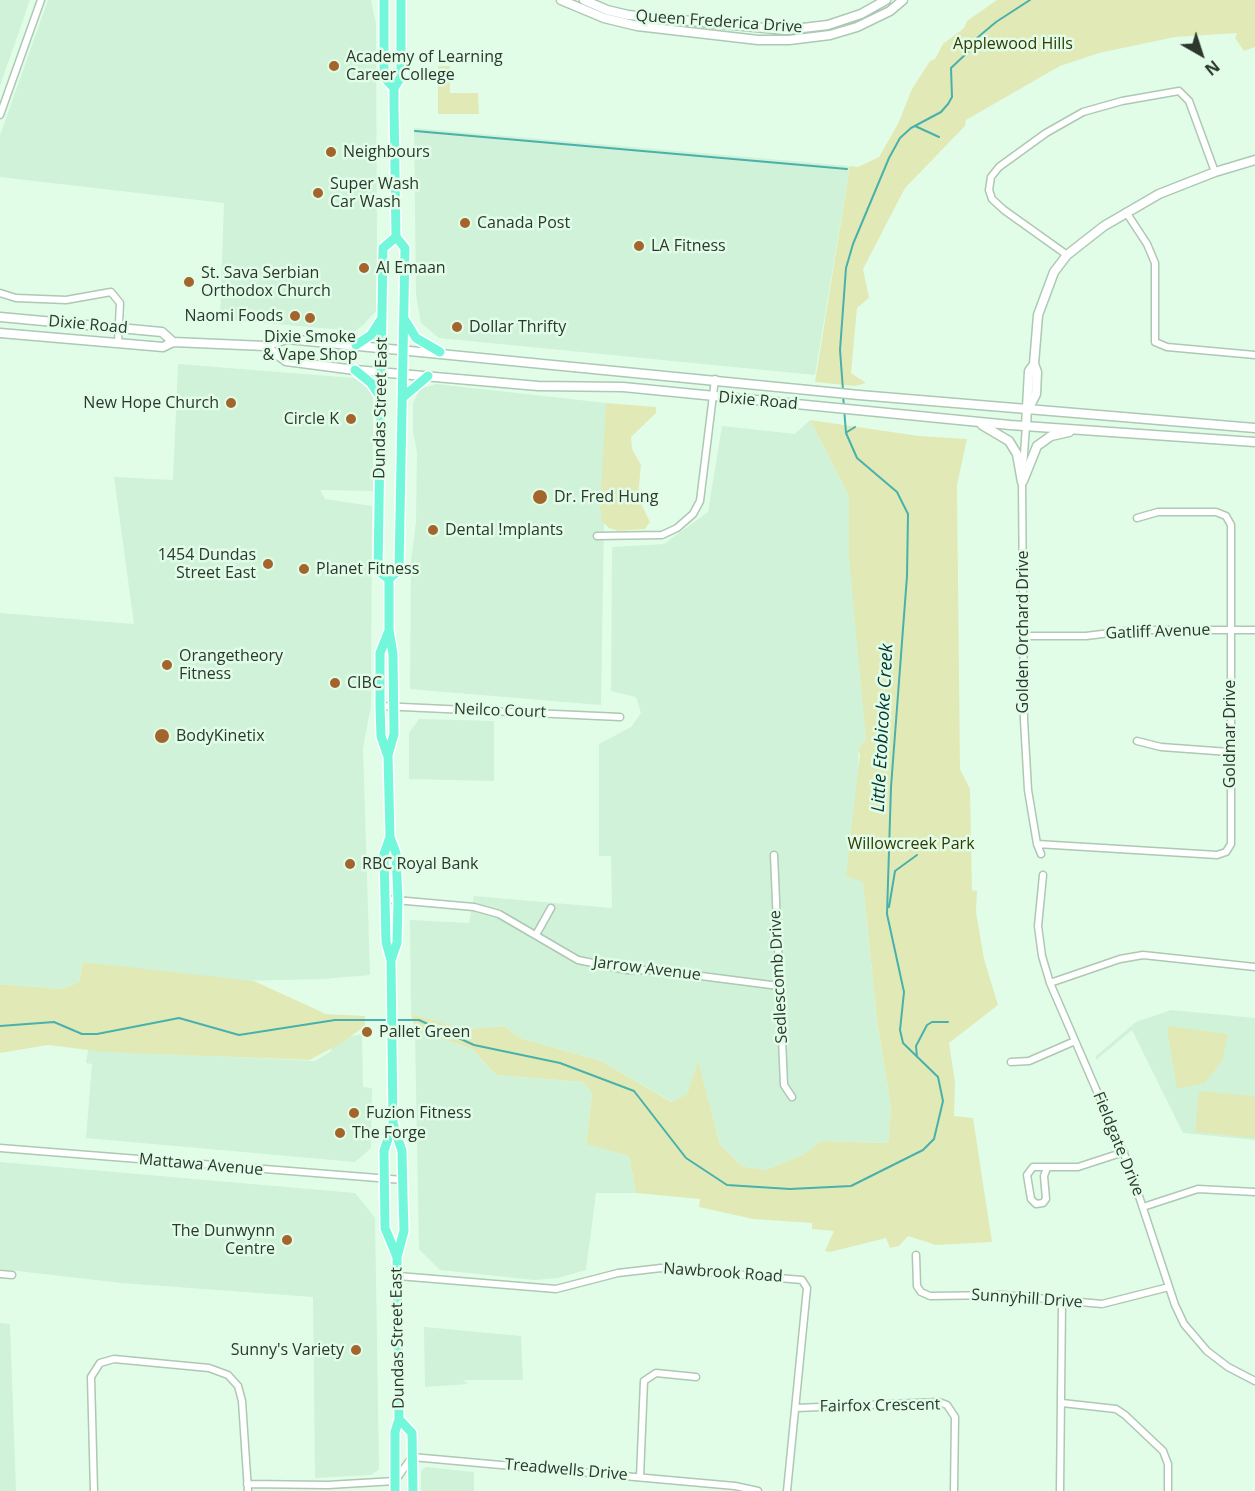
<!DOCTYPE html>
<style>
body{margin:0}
#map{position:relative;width:1255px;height:1491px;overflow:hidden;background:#e1fde8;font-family:"Open Sans",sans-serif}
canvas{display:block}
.north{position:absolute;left:1171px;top:24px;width:60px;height:60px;-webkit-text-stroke:4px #e1fde8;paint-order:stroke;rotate:141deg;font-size:16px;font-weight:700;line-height:24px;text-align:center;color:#2c372e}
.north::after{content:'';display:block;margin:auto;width:21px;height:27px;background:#2c372e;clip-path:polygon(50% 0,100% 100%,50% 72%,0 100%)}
</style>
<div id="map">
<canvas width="1255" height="1491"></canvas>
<div class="north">N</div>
</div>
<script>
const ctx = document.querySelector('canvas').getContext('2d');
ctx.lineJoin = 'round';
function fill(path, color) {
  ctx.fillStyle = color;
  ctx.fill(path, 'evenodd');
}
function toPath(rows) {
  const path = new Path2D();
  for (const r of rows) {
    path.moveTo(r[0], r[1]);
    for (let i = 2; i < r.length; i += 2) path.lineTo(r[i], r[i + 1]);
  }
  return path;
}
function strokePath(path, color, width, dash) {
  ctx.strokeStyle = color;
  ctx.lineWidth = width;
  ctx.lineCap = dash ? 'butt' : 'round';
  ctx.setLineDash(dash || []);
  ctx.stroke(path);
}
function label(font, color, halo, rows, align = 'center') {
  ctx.font = font + ' "Open Sans",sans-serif';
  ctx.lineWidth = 5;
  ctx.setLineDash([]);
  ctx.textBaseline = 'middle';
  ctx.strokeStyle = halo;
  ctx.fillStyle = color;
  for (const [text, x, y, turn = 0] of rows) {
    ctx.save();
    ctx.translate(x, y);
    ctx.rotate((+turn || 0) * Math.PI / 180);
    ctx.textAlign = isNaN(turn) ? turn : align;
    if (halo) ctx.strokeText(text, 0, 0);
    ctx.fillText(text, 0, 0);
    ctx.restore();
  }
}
const built = toPath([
 [0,0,30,0,0,86],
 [48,0,371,0,376,24,377,262,376,311,364,324,355,331,220,319,224,203,0,177,0,135],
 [414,128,850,166,815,375,439,338,421,323,416,295],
 [178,364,354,378,364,384,373,397,373,491,320,490,325,499,372,506,371,706,363,748,370,975,323,979,237,981,83,962,79,982,62,989,0,984,0,613,134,624,114,477,173,480],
 [436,384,606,403,601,705,410,689,411,561,416,522,417,452,413,431,413,403,420,389],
 [810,420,849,496,866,739,858,750,863,881,877,1021,891,1108,888,1143,821,1141,803,1155,765,1170,741,1166,720,1144,698,1062,687,1094,673,1102,601,1061,520,1038,504,1026,466,1029,411,1014,410,920,469,923,474,896,612,908,611,856,599,856,599,744,631,727,641,713,636,697,611,691,612,547,664,544,708,512,722,426,795,434],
 [419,719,494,721,494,781,409,779,409,733],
 [1171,1010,1255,1018,1255,1140,1183,1133,1132,1030,1096,1060,1096,1056,1136,1022],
 [415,1030,472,1049,496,1075,583,1082,592,1093,586,1143,629,1156,636,1193,596,1193,586,1270,558,1278,534,1280,440,1270,419,1249],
 [362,1034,363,1087,372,1088,371,1148,355,1162,86,1138,92,1064,86,1063,88,1050,315,1061,330,1052,336,1039],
 [0,1162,355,1193,375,1218,379,1469,371,1475,315,1478,313,1297,122,1283,0,1269],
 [0,1323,10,1324,16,1491,0,1491],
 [424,1327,521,1336,523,1380,463,1380,468,1384,425,1387],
 [426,1467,474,1472,474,1491,421,1491,421,1471]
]);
const green = toPath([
 [997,0,1255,0,1255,47,1244,51,1235,38,1237,33,1175,37,1099,53,1060,66,966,120,965,126,905,188,863,269,869,298,857,308,851,373,866,383,855,386,815,382,850,166,858,167,879,157,898,124,912,89,930,61,935,59,943,44,964,28,967,21],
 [438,66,450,66,450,93,478,93,479,114,438,114],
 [606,403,656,407,656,413,631,437,632,449,641,465,638,497,650,522,645,529,618,531,609,528,602,521,600,505],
 [810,420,919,436,967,439,957,485,960,769,970,789,972,890,977,891,976,912,984,959,998,1005,949,1043,955,1082,954,1116,973,1118,992,1242,936,1245,908,1236,899,1246,890,1248,886,1238,830,1252,825,1251,834,1231,812,1229,812,1223,753,1219,699,1207,700,1199,636,1193,629,1156,586,1144,592,1093,583,1082,496,1075,472,1049,415,1030,411,1014,466,1029,504,1026,520,1038,601,1061,672,1102,687,1094,698,1061,720,1144,741,1166,765,1170,803,1155,821,1141,888,1143,891,1108,877,1021,863,882,846,876,860,755,858,750,866,739,849,558,849,496],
 [83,962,254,981,326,1014,365,1016,365,1026,340,1044,309,1060,105,1052,48,1045,0,1053,0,984,62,989,79,982],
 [1169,1026,1228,1034,1222,1061,1205,1083,1177,1089,1167,1029],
 [1199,1091,1255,1096,1255,1138,1195,1132]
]);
const stream = toPath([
 [915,126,939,137],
 [415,131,847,169],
 [843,390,840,350,846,268,853,244,889,158,900,138,911,128,941,112,948,104,952,97,951,68,968,52,977,38,996,22,1030,0],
 [847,432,855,427],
 [889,907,895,871,917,855],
 [393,1020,419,1020,474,1045,560,1063,634,1091,686,1158,727,1185,790,1189,851,1186,923,1150,934,1139,943,1101,938,1077,903,1043,900,1030,904,992,887,914,891,787,907,576,908,514,897,492,857,458,846,433,843,395],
 [0,1026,54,1022,82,1034,97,1034,179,1018,239,1035,335,1020,387,1020],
 [917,1057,916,1046,927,1025,932,1022,948,1022]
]);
const street = toPath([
 [0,115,41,0],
 [1126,212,1147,244,1155,263,1155,342,1167,347,1255,355],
 [1067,255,1004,210,992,199,989,190,991,177,999,167,1046,133,1083,112,1122,101,1179,91,1189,101,1215,172],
 [0,293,16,298,66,300,111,292,120,303,118,343],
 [1026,426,1022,482,1024,720,1028,790,1037,844,1041,854],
 [597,536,662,535,677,528,693,514,700,501,715,379],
 [1025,636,1086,636,1134,630,1255,630],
 [380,706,620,717],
 [1137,741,1161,747,1229,752],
 [1037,844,1217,855,1226,852,1231,844,1231,525,1226,516,1216,512,1158,512,1137,518],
 [774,855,784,1085,792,1097],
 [1043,875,1038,926,1042,956,1050,983,1128,1163,1175,1305,1184,1324,1207,1351,1228,1367,1255,1381],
 [384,899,474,907,499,914,578,960,627,970,654,970,779,986],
 [537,933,551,908],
 [1050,983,1120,959,1143,955,1255,967],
 [1011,1062,1029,1061,1075,1041],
 [0,1148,403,1180],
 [1047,1168,1044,1176,1046,1199,1043,1203,1036,1204,1031,1199,1027,1175,1033,1167,1078,1167,1124,1152],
 [1143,1207,1198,1189,1255,1192],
 [916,1255,917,1286,921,1292,930,1296,1003,1295,1102,1304,1169,1287],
 [0,1274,12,1275],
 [398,1276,556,1289,618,1273,661,1268,802,1280,807,1288,787,1491],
 [1062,1403,1116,1409,1125,1415,1163,1451,1168,1464,1168,1491],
 [796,1408,939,1402,947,1405,955,1417,954,1491],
 [640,1477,644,1381,656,1373,696,1377],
 [247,1484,328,1485,395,1481,412,1457,735,1486,758,1491],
 [94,1491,91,1377,100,1363,114,1359,209,1368,228,1375,238,1386,242,1401,248,1491],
 [1060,1491,1062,1302]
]);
const secondary = toPath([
 [561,0,604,18,637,26,758,40,789,40,830,35,857,27,890,11,903,0],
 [584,0,607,10,628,15,786,30,828,25,861,14,886,0],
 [0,317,162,332,173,342],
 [0,333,163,347,173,342,265,346,287,339,859,395,1255,428],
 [265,346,286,361,355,370,538,386,623,387,1010,425,1255,442],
 [1029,408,1036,394,1037,372,1034,364,1038,315,1054,272,1067,255,1104,226,1159,194,1215,172,1255,160],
 [982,425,1009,441,1017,454,1022,482],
 [1026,426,1029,371,1034,364],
 [1023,481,1037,446,1051,436,1069,432]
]);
const primary = toPath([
 [384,0,384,77,394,88],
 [405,320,416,338,440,352],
 [356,345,371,335,382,318],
 [355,370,371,383,381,398],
 [402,398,428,376],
 [389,579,378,571,383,248,396,237],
 [387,754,381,736,380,706,380,653,388,633],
 [390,837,396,853,398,901,397,943,391,960],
 [393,1123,384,1151,385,1228,397,1257],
 [399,1419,412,1433,413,1491],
 [395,1491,395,1432,399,1419,397,1257,404,1231,403,1196,402,1151,393,1123,391,960,386,942,384,854,390,837,388,755,394,734,393,654,389,630,389,579,399,570,405,248,396,237,394,106,394,88,401,77,401,0]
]);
const markers = [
 [334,66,6,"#a4652d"],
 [331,152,6,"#a4652d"],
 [318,193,6,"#a4652d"],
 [465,223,6,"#a4652d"],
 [639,246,6,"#a4652d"],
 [364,268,6,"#a4652d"],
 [189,282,6,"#a4652d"],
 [295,316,6,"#a4652d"],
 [310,318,6,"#a4652d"],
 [457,327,6,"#a4652d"],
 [231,403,6,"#a4652d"],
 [351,419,6,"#a4652d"],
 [540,497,8,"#a4652d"],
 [433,530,6,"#a4652d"],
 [268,564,6,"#a4652d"],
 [304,569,6,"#a4652d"],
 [167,665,6,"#a4652d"],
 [335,683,6,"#a4652d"],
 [162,736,8,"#a4652d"],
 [350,864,6,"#a4652d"],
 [367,1032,6,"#a4652d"],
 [354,1113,6,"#a4652d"],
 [340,1133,6,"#a4652d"],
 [287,1240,6,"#a4652d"],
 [356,1350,6,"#a4652d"]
];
const streetNames = [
 ["Queen Frederica Drive",719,22,4],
 ["Dixie Road",88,325,5],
 ["Dixie Road",758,401,5],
 ["Dundas Street East",381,408,-89],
 ["Golden Orchard Drive",1023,632,-90],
 ["Gatliff Avenue",1158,632,-2],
 ["Neilco Court",500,711,2],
 ["Goldmar Drive",1230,734,-90],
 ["Jarrow Avenue",647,969,7],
 ["Sedlescomb Drive",779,977,-93],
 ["Fieldgate Drive",1118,1144,68],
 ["Mattawa Avenue",201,1165,5],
 ["Nawbrook Road",723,1273,4],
 ["Sunnyhill Drive",1027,1299,4],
 ["Dundas Street East",398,1338,-91],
 ["Fairfox Crescent",880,1406,-1],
 ["Treadwells Drive",566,1470,5]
];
const parkNames = [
 ["Applewood Hills",1013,44],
 ["Willowcreek Park",911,844]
];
const poiNames = [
 ["Academy of Learning",346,57],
 ["Career College",346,75],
 ["Neighbours",343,152],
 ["Super Wash",330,184],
 ["Car Wash",330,202],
 ["Canada Post",477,223],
 ["LA Fitness",651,246],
 ["Al Emaan",376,268],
 ["St. Sava Serbian",201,273],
 ["Orthodox Church",201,291],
 ["Naomi Foods",283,316,"right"],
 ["Dollar Thrifty",469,327],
 ["Dixie Smoke",310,337,"center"],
 ["& Vape Shop",310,355,"center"],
 ["New Hope Church",219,403,"right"],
 ["Circle K",339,419,"right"],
 ["Dr. Fred Hung",554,497],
 ["Dental !mplants",445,530],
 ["1454 Dundas",256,555,"right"],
 ["Street East",256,573,"right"],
 ["Planet Fitness",316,569],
 ["Orangetheory",179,656],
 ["Fitness",179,674],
 ["CIBC",347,683],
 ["BodyKinetix",176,736],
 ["RBC Royal Bank",362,864],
 ["Pallet Green",379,1032],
 ["Fuzion Fitness",366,1113],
 ["The Forge",352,1133],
 ["The Dunwynn",275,1231,"right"],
 ["Centre",275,1249,"right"],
 ["Sunny's Variety",344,1350,"right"]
];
const waterNames = [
 ["Little Etobicoke Creek",883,728,-87]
];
fill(built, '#cff2d8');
fill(green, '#e1eab7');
strokePath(stream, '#48b1ab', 2);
strokePath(street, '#adc8b3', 9);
strokePath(secondary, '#adc8b3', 11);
strokePath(primary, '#fff', 12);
strokePath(street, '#fff', 6);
strokePath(secondary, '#fff', 8);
strokePath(primary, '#73f7da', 9);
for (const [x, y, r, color] of markers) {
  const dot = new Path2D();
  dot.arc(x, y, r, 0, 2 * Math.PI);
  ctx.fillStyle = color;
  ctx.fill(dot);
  strokePath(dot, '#e1fde8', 2);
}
label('16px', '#2c372e', '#e1fde8', streetNames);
label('16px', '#333900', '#e1fde8', parkNames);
label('16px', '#2c372e', '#e1fde8', poiNames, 'left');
label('italic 18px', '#033634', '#e1fde8', waterNames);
</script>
